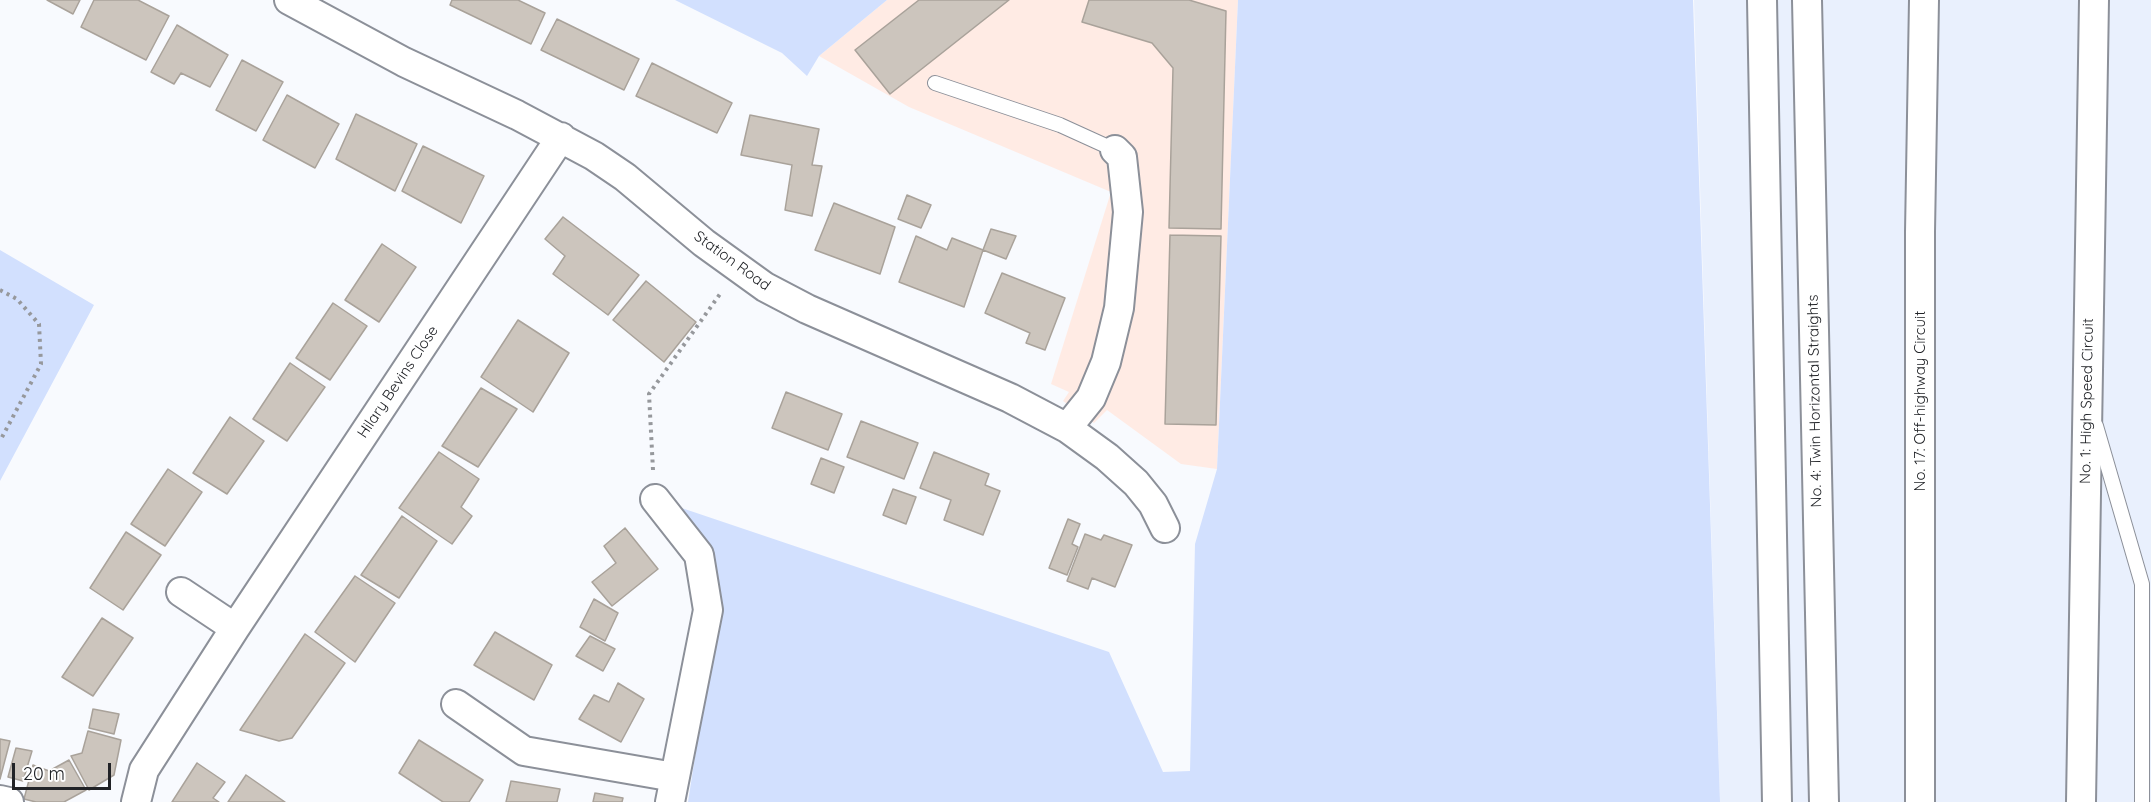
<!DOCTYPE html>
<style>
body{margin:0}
#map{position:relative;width:2151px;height:802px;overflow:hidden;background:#f8fafe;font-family:Quicksand,sans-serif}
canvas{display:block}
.scale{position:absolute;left:12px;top:763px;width:99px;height:27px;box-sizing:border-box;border:3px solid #212327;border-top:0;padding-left:8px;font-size:18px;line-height:21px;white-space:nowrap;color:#212327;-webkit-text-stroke:4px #fff;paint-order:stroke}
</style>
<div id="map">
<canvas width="2151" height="802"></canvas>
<div class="scale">20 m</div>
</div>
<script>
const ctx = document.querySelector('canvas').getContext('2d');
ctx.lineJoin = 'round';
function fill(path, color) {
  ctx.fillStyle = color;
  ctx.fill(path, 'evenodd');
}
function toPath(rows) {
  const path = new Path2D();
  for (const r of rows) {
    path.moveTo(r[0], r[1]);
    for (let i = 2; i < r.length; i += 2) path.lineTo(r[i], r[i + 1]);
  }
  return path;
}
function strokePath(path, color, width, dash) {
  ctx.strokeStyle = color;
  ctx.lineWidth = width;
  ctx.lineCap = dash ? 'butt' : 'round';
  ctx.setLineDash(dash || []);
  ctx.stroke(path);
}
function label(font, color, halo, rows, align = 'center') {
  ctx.font = font + ' Quicksand,sans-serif';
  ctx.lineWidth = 5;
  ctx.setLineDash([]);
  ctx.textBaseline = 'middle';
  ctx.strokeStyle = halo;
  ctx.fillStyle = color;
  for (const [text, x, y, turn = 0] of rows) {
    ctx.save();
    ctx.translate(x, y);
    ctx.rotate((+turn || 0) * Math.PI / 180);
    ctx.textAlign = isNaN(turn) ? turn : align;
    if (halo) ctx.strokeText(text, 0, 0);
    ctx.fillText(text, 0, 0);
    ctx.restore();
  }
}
const commercial = toPath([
 [887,0,1238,0,1217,469,1181,464,1107,410,1094,423,1063,401,1069,392,1051,384,1111,192,909,107,819,56]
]);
const built = toPath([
 [1694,0,2151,0,2151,802,1720,802]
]);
const green = toPath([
 [675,0,887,0,819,56,807,76,782,53],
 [1238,0,1693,0,1720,802,688,802,717,614,705,539,655,499,1109,652,1163,772,1190,771,1195,544,1217,469],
 [0,250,94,305,0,481]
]);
const building = toPath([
 [47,0,80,0,73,14,47,0],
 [94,0,138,0,169,16,146,60,81,27,94,0],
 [452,0,518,0,545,13,531,44,450,5,452,0],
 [919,0,1009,0,890,94,855,50,919,0],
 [1089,0,1189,0,1226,11,1221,229,1169,228,1173,68,1152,43,1082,22,1089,0],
 [557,19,639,59,624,90,541,50,557,19],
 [177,25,228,55,210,87,181,73,174,84,151,72,177,25],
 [242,60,283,82,256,131,216,110,242,60],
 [652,63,732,103,717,133,636,96,652,63],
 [287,95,339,124,315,168,263,140,287,95],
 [356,114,417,144,395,191,336,159,356,114],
 [750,115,819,129,812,165,822,166,812,216,785,210,792,165,741,155,750,115],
 [423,146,484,176,461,223,402,191,423,146],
 [907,195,931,205,921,228,898,219,907,195],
 [834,203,895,227,880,274,815,250,834,203],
 [563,217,639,275,608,315,553,274,565,256,545,239,563,217],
 [991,229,1016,236,1006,259,983,250,991,229],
 [1170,235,1221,236,1216,425,1165,424,1170,235],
 [916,236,947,250,952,238,983,250,964,307,899,282,916,236],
 [382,244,416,267,379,322,345,300,382,244],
 [1002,273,1065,298,1045,350,1026,343,1030,333,985,313,1002,273],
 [646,281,696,322,664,362,613,320,646,281],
 [333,303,367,326,330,380,296,358,333,303],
 [518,320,569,353,533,412,481,377,518,320],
 [290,363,325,387,287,441,253,419,290,363],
 [481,388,517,409,478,467,442,446,481,388],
 [786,392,842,414,828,450,772,428,786,392],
 [230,417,264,441,227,494,193,473,230,417],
 [861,421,918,443,904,479,847,457,861,421],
 [439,452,479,479,461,507,472,516,452,544,399,508,439,452],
 [934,452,989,474,985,485,1000,491,983,535,944,520,951,500,920,488,934,452],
 [821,458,844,467,834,493,811,484,821,458],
 [168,469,202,492,165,546,131,524,168,469],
 [893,489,916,497,906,524,883,515,893,489],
 [402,516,437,541,399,598,361,575,402,516],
 [1068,519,1080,524,1072,544,1078,547,1067,575,1049,568,1068,519],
 [625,528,658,569,612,606,592,582,616,563,604,546,625,528],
 [126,532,161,555,123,610,90,588,126,532],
 [1085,534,1101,540,1104,535,1132,545,1115,587,1092,578,1088,589,1067,581,1085,534],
 [355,576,395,603,355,662,315,632,355,576],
 [594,599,618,613,605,641,580,627,594,599],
 [102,618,133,638,93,696,62,677,102,618],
 [495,632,552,665,534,700,474,665,495,632],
 [305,634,345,663,292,738,279,741,240,730,305,634],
 [590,636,615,649,603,671,576,656,590,636],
 [618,683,644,699,621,742,579,719,594,695,609,702,618,683],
 [93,709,119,714,114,734,89,728,93,709],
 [88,731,121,740,114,775,89,790,71,756,82,753,88,731],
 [0,739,10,741,0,779,0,739],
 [419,740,483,780,469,802,443,802,399,773,419,740],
 [16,748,32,751,23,781,8,777,16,748],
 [69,760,86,790,64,802,36,802,24,799,33,765,49,771,69,760],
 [197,763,225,782,213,798,219,802,172,802,197,763],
 [246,775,285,802,228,802,246,775],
 [511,781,560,789,557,802,506,802,511,781],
 [595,793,623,798,622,802,593,802,595,793]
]);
const path = toPath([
 [0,290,17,299,39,324,41,364,0,441],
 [653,470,649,394,720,294]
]);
const lane = toPath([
 [935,83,1060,125,1115,150],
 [2096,426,2142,584,2142,802]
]);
const street = toPath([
 [289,0,404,62,517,115,594,156,625,177,704,243,765,287,807,309,1010,398,1067,428,1107,457,1136,483,1153,504,1165,528],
 [1762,0,1777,802],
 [1807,0,1824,802],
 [1067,428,1091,398,1106,362,1119,308,1128,212,1122,157,1115,150],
 [655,499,699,555,708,610,670,802],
 [181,592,235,628],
 [456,704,524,751,674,777],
 [0,800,9,802],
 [136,802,144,770,235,628,561,137],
 [1920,802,1920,232,1924,0],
 [2081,802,2094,0]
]);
const streetNames = [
 ["Station Road",732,261,36],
 ["Hilary Bevins Close",398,382,-56],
 ["No. 4: Twin Horizontal Straights",1815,401,-91],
 ["No. 17: Off-highway Circuit",1920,401,-90],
 ["No. 1: High Speed Circuit",2087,401,-89]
];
fill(commercial, '#ffebe4');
fill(built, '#e9f0fd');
fill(green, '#d2e0fe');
fill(building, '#ccc5bd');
strokePath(building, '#a9a29a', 1.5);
strokePath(lane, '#8c9099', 16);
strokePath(street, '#8c9099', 32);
strokePath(path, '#96989c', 4, [3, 4.5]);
strokePath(lane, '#fff', 14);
strokePath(street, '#fff', 28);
label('15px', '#212327', '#fff', streetNames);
</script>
